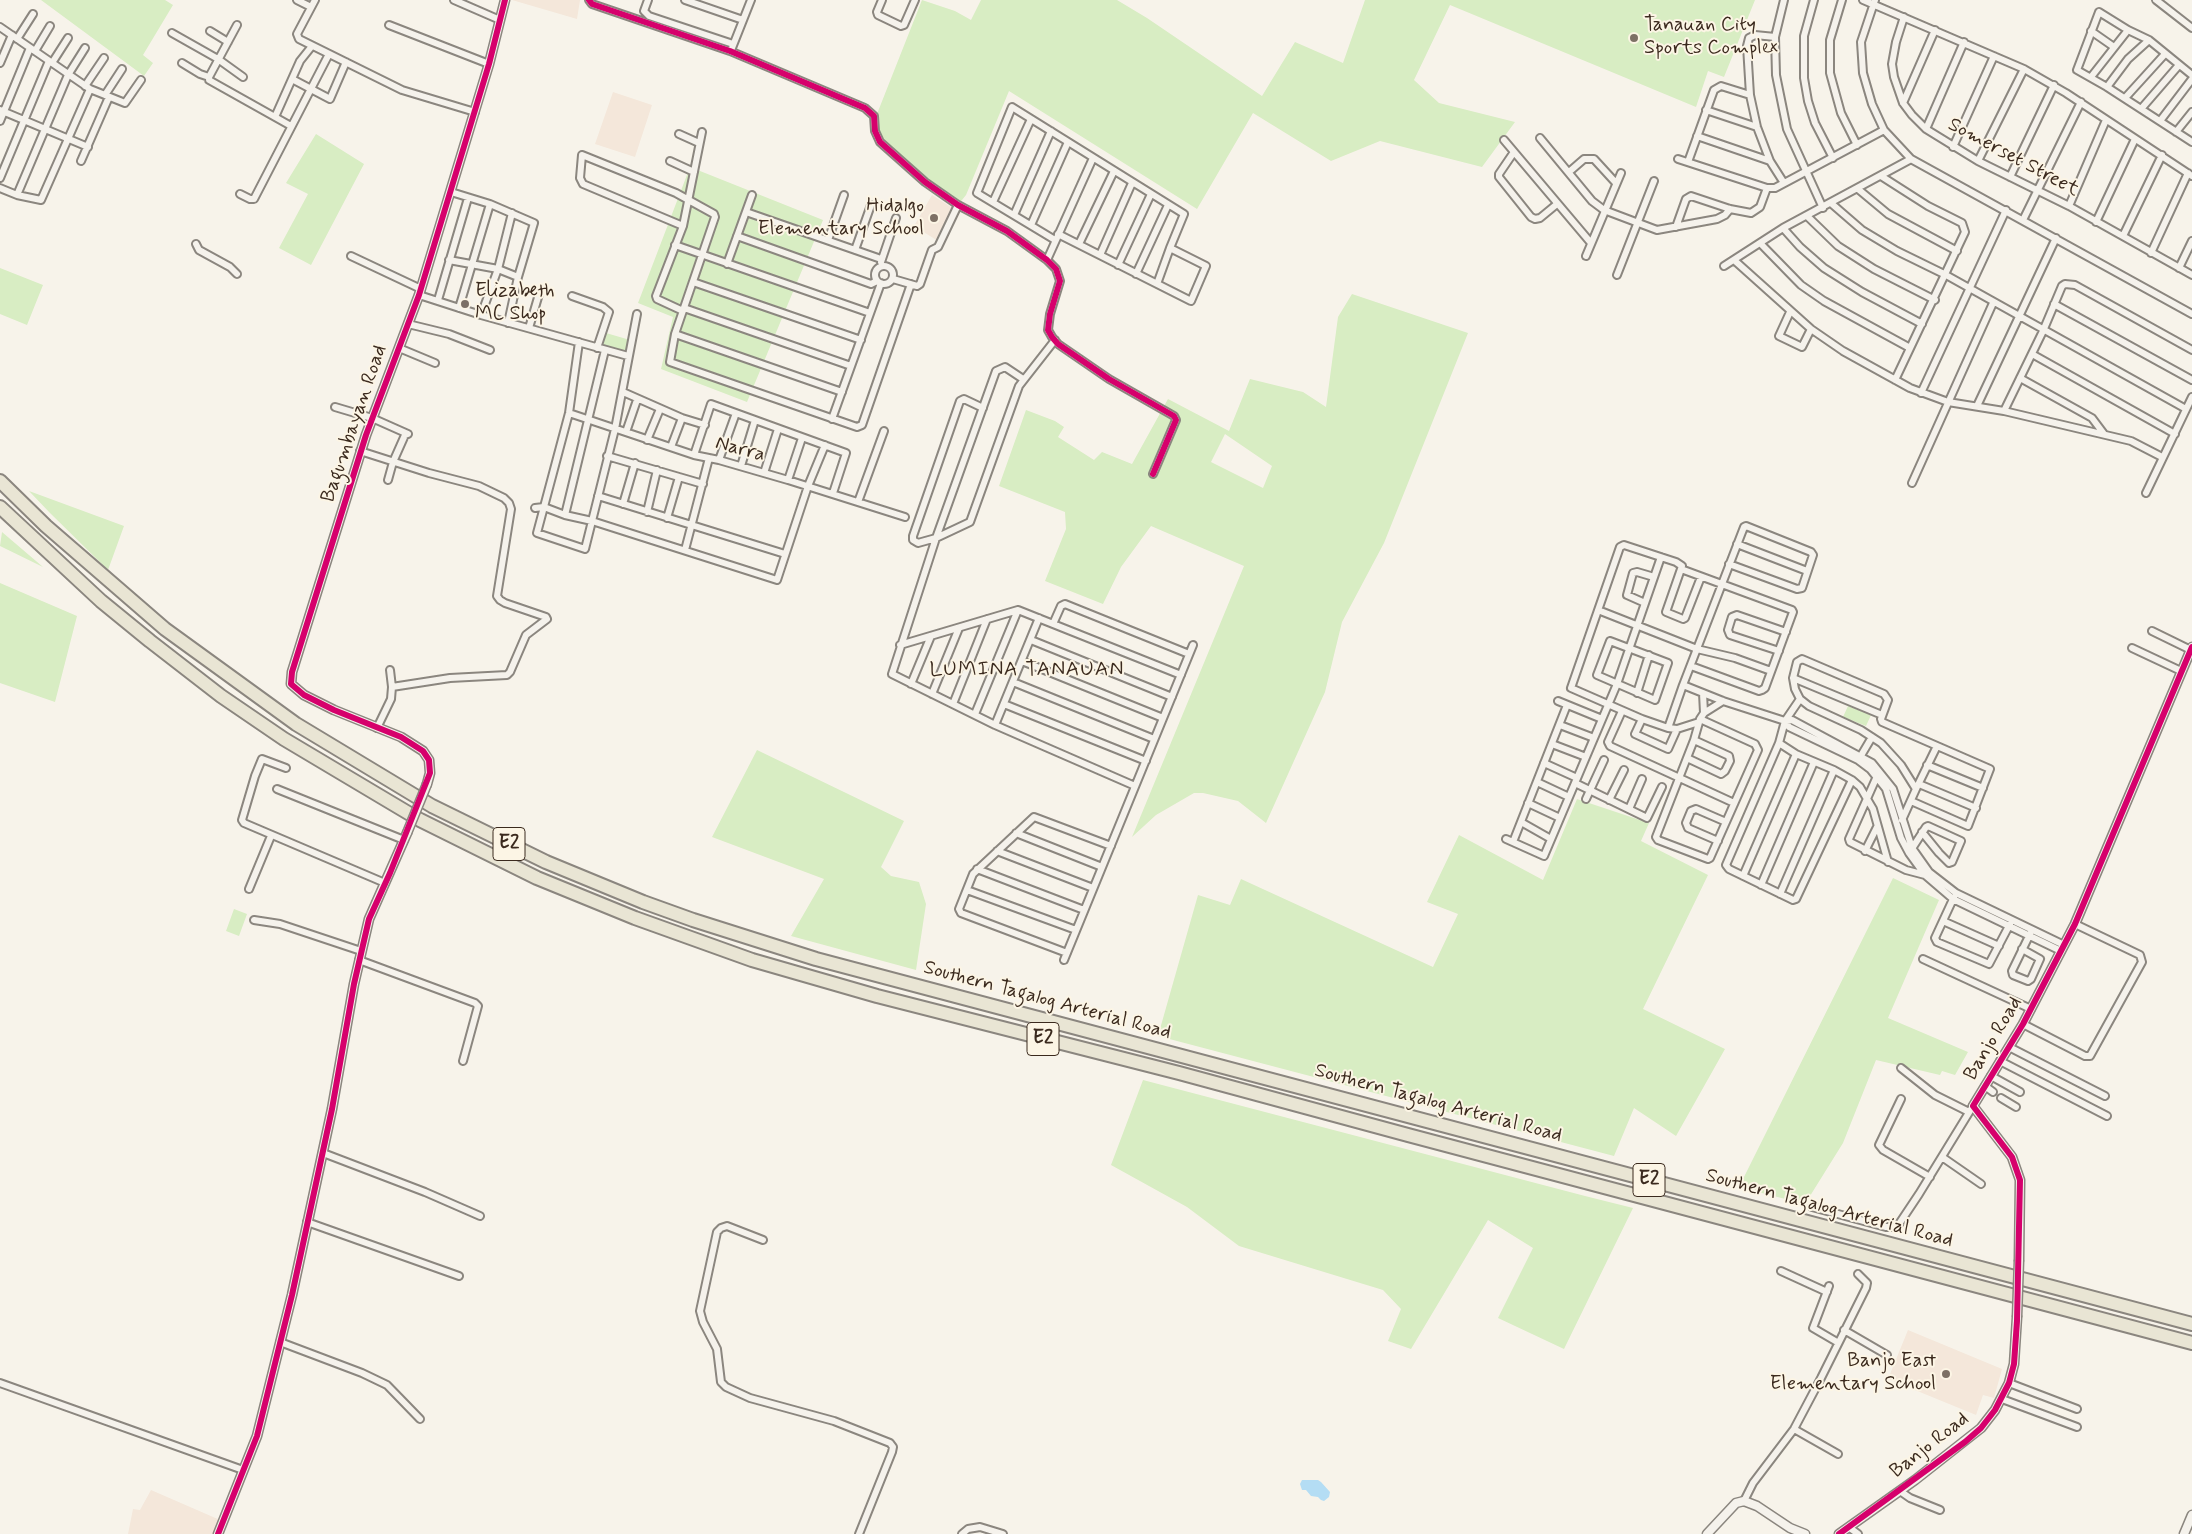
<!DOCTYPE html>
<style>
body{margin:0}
canvas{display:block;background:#f7f3ea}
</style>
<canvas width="2192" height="1534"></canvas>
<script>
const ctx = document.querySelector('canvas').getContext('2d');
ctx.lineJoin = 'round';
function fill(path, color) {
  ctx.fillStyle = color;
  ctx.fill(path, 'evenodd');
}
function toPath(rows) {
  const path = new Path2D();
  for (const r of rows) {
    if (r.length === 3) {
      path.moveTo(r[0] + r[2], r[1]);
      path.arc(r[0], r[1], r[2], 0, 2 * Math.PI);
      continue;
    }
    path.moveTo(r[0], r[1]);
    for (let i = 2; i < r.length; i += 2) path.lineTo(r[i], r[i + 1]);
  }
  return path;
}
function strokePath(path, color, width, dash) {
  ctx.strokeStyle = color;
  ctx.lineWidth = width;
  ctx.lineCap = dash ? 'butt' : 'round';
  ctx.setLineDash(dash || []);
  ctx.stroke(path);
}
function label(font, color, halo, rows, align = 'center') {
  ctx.font = font + ' Mynerve,sans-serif';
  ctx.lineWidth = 4;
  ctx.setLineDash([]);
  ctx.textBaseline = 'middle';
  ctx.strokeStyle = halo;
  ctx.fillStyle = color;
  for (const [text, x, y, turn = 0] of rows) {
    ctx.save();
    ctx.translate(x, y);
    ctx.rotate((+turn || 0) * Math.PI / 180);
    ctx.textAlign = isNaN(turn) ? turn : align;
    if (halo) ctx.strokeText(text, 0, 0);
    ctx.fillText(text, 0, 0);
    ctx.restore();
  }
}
const built = toPath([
 [512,0,580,0,577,19],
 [613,92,652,105,635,157,595,144],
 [932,195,954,209,938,241,914,226],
 [1908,1330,2002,1369,1994,1398,1983,1395,1976,1415,1888,1379],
 [151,1490,220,1520,214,1534,128,1534,133,1509,140,1510]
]);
const green = toPath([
 [41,0,165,0,173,5,143,55,153,63,144,76],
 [922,0,955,11,971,20,981,0,1117,0,1147,18,1262,96,1295,42,1343,63,1365,0,1755,0,1724,77,1708,71,1696,107,1450,5,1414,80,1439,103,1515,122,1482,167,1380,141,1331,161,1253,113,1197,209,1009,91,966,195,958,205,879,141,875,119],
 [316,134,364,164,311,265,279,248,308,194,286,183],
 [690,167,823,220,747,402,661,369,673,317,638,303],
 [0,268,43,285,27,325,0,314],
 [1352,294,1468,333,1384,543,1342,622,1325,692,1266,823,1238,801,1203,793,1194,793,1156,815,1132,837,1244,566,1151,526,1121,567,1103,604,1045,581,1066,529,1065,512,999,486,1026,410,1055,421,1064,427,1058,437,1094,460,1102,452,1132,464,1168,399,1229,431,1250,379,1303,392,1326,407,1338,317],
 [1225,434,1272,466,1263,488,1211,462],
 [606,333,630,340,626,353,602,347],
 [29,491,124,526,108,570,50,513],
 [2,532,43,567,0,546],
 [0,583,77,616,55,702,0,683],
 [1848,706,1871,715,1866,726,1843,717],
 [757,750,904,821,881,867,891,876,919,882,926,904,916,970,791,936,824,879,712,837],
 [1577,799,1649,823,1641,841,1708,875,1643,1009,1725,1049,1676,1136,1634,1108,1614,1156,1158,1036,1198,895,1230,905,1241,879,1433,967,1458,914,1427,902,1459,835,1543,880],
 [1893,878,1939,900,1888,1018,1968,1052,1955,1075,1942,1071,1940,1075,1876,1060,1843,1143,1805,1204,1758,1192,1742,1181],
 [234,909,247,914,239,936,226,931],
 [1143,1080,1585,1196,1633,1208,1564,1349,1498,1318,1533,1248,1488,1220,1411,1349,1388,1341,1401,1309,1383,1290,1239,1246,1187,1207,1111,1165]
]);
const water = toPath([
 [1302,1480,1318,1480,1321,1482,1330,1492,1329,1497,1324,1501,1321,1500,1318,1497,1311,1496,1306,1490,1302,1490,1300,1484]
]);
const minor = toPath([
 [297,0,311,7],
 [315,0,297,34,299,39,402,90,475,112],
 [454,0,500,20],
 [589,0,592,4,730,51,865,108,874,116,875,131,880,142,925,182,958,205,1007,231,1047,260,1056,269,1060,281,1050,314,1048,330,1052,337,1058,344,1109,379,1174,416,1176,420,1153,474],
 [648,0,644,11,649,16,733,44],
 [685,0,743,20],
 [882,0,877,12,878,15,901,26,904,25,915,0],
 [1784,0,1775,37,1776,75,1787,129,1823,208],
 [1814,0,1804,36,1804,78,1808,101,1815,123,1833,158],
 [1842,0,1830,40,1830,73,1841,113,1857,145],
 [1863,0,2024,69,2066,93,2192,176],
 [1875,0,1861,42,1863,73,1872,104,1884,130,1911,159,2192,314],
 [2156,0,2192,28],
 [1904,17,1896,42,1892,64,1894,77,1903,103,1912,115,1926,129,1978,161,2069,206,2192,275],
 [237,25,209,77,209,80,291,126],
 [389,25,489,64],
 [0,27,90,89,125,103,141,80],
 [210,31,228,42],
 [2091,31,2114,47],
 [172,33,218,59,243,77],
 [1775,37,1755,35,1749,38,1747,46,1750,95,1757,127,1770,161,1784,183],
 [17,39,33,14],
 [732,48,751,0],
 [35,51,50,26],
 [0,63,12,35],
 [52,63,68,38],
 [182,63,200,74,209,77],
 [2192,75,2149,40,2128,30,2099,12,2077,70,2107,87,2192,142],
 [2091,77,2128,30],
 [292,79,330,99,346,62],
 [85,86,104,58],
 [2107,87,2128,59,2149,40],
 [105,95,122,69],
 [2125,98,2165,54],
 [1903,103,1935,30],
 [2141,109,2179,65],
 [0,110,88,147],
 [1706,110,1757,127],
 [275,117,300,61,312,46],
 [0,121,30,48],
 [2160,121,2192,79],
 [1926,129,1964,42],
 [2176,132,2192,112],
 [679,134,699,143],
 [1697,136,1770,161],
 [1540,138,1592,201,1604,210,1657,230,1717,219,1725,215,1730,209],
 [1504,140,1591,243],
 [1953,147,1994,56],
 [1514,152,1499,174,1499,177,1531,217,1535,219,1540,218,1557,204],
 [1678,159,1767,188,1775,188,1884,130],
 [81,161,109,97],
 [670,161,694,172],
 [1978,161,2024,69],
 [1688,162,1714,90,1721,86,1750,95],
 [1569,172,1584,159,1594,159,1616,183],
 [1881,176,1928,206,1962,223,1965,232,1895,380],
 [2010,177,2054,85],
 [0,178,49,61],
 [0,188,17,195,41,200,90,89],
 [1858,189,1888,214,1957,251],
 [451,192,490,204,534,223,518,277,508,323],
 [240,194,250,199,254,199,329,54],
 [17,195,68,75,85,48],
 [993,202,1031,119],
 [1832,204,1862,230,1897,251,1946,275,2186,409],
 [2069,206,2106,120],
 [746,212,881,259],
 [1014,215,1051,131],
 [1807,216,1838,246,1874,269,1935,300],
 [2023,220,2081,102],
 [2096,222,2135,139],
 [1031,225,1068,142],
 [683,226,583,184,580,178,582,155,676,193,714,214,715,217,675,334,670,362,857,427,862,425,911,284],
 [1676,227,1686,199,1691,196,1730,209,1751,213,1760,207,1767,188],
 [1783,228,1800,247,1824,268,1862,292,1922,324],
 [737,236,871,284,877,281],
 [2123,236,2162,155],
 [828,240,844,195],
 [1055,240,977,193,1012,107,1184,214,1170,248,1206,266,1191,301,1058,234],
 [1760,243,1801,285,1824,301,1910,348],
 [196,244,199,250,230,267,237,274],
 [1079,244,1114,171],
 [675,245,870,313],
 [855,250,871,205],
 [2151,253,2188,173],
 [1100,255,1132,183],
 [351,256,421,289],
 [1586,256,1621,173],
 [449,260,498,269,518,277],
 [1047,260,1093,158],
 [1734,260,1811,329,1843,351,1910,388,1948,402,2004,411,2131,441,2162,457],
 [881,262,896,218],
 [727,264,752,195],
 [1118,265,1151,194],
 [884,275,9],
 [1724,266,1783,228,1911,159],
 [2179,268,2192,241],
 [1136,274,1168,205],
 [1617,275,1654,181],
 [893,279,917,286,920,284,932,250,938,247,958,205],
 [693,282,861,340],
 [1157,284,1170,248],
 [419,295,481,315,628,356],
 [572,296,603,307,609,312,597,348],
 [438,300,468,198],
 [2054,304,2192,380],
 [459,308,490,204],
 [684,308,851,366],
 [683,311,657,299,656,296,683,226,702,132],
 [1790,312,1779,336,1802,347,1811,329],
 [481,315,498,269,512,213],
 [408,324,449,334,490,350],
 [529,328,539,294],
 [675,334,842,392],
 [579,342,569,413,537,533,585,549,615,429,637,314],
 [399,348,435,363],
 [2032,354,2175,434],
 [2020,378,2092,418,2104,434],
 [1023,379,1005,367,996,371,936,538,892,674,995,725,1135,786],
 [623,392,682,418,705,425],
 [1921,393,2006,210],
 [1977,406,2056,238],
 [335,407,372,418,408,434,405,435,393,462,388,480],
 [983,408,964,399,960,401,913,536,913,540,918,543,936,538,970,522,1019,386,1055,340],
 [2004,411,2043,331,2062,286,2065,284,2075,285,2192,350],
 [569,413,694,455,719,460,788,480,905,517],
 [832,419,881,283],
 [626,432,637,400],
 [647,440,660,409],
 [671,447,682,418],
 [360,451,429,473,479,486,504,498,509,503,511,509,497,596,500,600,505,603,546,617,547,619,526,635,510,672,507,675,450,678,392,687],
 [694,455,711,404,846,453,833,493],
 [607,456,703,484],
 [719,460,736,413],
 [741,466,755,420],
 [764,473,778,429],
 [788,480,802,438],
 [1912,483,1993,303],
 [2146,493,2192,397],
 [598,496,785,554],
 [858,502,884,431],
 [623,504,635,463],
 [535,508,544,507,565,515,592,521,777,580,808,486,825,445],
 [647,512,657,470],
 [565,515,605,350],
 [667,518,679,477],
 [1737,544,1807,571],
 [685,550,709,458],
 [1681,569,1666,612,1683,619,1685,618,1701,577],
 [1645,603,1627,595,1633,573,1637,572,1654,577],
 [1598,610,1697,649,1735,658,1771,671],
 [1053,624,1061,606,1065,604,1189,654],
 [2152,631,2191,650],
 [1031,640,1172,697],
 [1610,641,1668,663,1655,700,1597,675,1610,641],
 [900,645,1018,610,1181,675],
 [2132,648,2181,671],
 [1779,651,1730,635,1728,630,1732,617,1737,615,1786,632],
 [1022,661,1163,718],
 [1691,666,1759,691,1762,690,1765,688,1793,612,1792,610,1681,569,1682,566,1676,562,1624,545,1620,547,1571,688,1642,719,1668,728,1677,729,1699,722],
 [1793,678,1882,715],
 [1013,682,1154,739],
 [911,684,931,636],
 [1683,685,1723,701,1785,721,1792,720,1872,763,1893,789,1912,848,1929,872,1956,893,2064,945],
 [1637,693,1649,655],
 [1703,693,1704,713],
 [932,694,959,628],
 [1800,699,1785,721,1779,743,1726,865,1729,869,1793,900,1796,899,1852,780],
 [1558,701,1602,719],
 [953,704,987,619],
 [1004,704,1146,761],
 [1622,711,1608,742,1610,746,1734,803],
 [975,714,1018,610],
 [1642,719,1635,734,1668,749,1677,729],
 [1700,719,1755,744,1758,750,1710,858,1708,859,1658,840,1656,837,1694,740,1700,719],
 [1700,719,1704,713,1723,701],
 [1785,721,1789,727,1858,760,1870,769,1886,789,1901,838,1909,853,1925,875,1953,899,2061,951],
 [995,725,1039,618],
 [1560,725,1594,738],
 [377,728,391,699,392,687,390,670],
 [1668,728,1683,685,1744,527,1746,526,1811,552,1813,555,1802,588,1797,589,1729,564],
 [1779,743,1796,754,1834,770,1852,780,1860,787,1873,809,1888,862],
 [1552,744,1586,757],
 [1687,758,1721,774,1725,771,1730,761,1729,756,1694,740],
 [1859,759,1872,737],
 [1544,763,1577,778],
 [1927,765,1983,788],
 [286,768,262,759,255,776,242,820,244,823,385,883],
 [1878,774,1849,839,1850,842,1906,870,1925,875],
 [1537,782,1569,797],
 [1575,783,1647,818,1662,787],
 [1919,784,1976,808],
 [277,789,404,840],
 [1586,799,1604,760],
 [1609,800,1624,770],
 [1911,801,1968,826,1990,769,1882,722,1881,719,1888,700,1884,694,1802,659,1797,662,1793,678,1795,689,1800,699,1809,706,1861,730,1881,743,1901,765,1916,789,1937,746],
 [1528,803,1560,818],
 [1629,809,1642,779],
 [1902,820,1916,789],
 [1521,822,1551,839],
 [1016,833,1102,867],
 [1506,839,1544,856,1617,684,1661,557],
 [1718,841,1688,828,1686,823,1691,811,1696,809,1726,822],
 [1513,842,1567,705],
 [1911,850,1926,827,1928,826,1961,841,1952,862,1949,863,1939,853,1922,832],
 [997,851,1093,888],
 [1865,851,1877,827],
 [977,869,1084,910],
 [1743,876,1796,754],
 [1761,885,1814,762],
 [249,889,271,836],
 [967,890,1076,930],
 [1780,894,1834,770],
 [1954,897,1935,938,1937,942,1989,964,2010,924],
 [254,920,280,924,361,951],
 [1943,921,1999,946],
 [2022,949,2040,959,2031,979,2028,981,2013,975,2012,971,2030,934],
 [1067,953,961,913,959,909,973,874,1034,817,1111,846],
 [1923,959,2031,1009],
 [359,960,475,1003,478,1006,463,1061],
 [1064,960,1193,645],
 [2023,1024,2085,1056,2090,1056,2142,962,2140,955,2075,924],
 [2009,1047,2105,1096],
 [2000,1061,2107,1116],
 [1901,1068,1935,1095,1969,1112],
 [1991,1076,2020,1092],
 [1985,1086,1993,1092],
 [2001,1098,2016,1107],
 [1901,1099,1879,1145,1883,1150,1930,1177],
 [323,1153,425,1192,480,1216],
 [1942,1157,1981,1184],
 [1812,1207,1886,1227,1897,1227,1919,1194,1973,1106],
 [307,1222,459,1276],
 [763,1240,727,1226,721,1228,717,1232,700,1311,703,1322,717,1349,721,1382,726,1387,750,1398,834,1421,890,1443,893,1447,892,1452,859,1534],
 [1781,1271,1827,1292],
 [1829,1286,1813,1328,1837,1342],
 [1844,1330,1887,1355],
 [280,1342,362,1373,387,1385,420,1419],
 [0,1383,243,1470],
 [2009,1383,2077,1409],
 [2002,1399,2077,1427],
 [1794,1429,1838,1454],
 [1900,1491,1910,1498,1940,1510],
 [1744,1501,1753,1483,1794,1429,1821,1378,1866,1288,1867,1283,1858,1274],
 [1850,1528,1858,1534],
 [962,1534,968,1529,980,1527,1003,1534]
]);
const tertiary = toPath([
 [427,784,430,773,429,760,423,751,401,737,334,710,304,695,291,684,292,672,366,435,419,295,489,64,505,0],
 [2019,1260,2020,1180,2012,1157,1973,1106,2023,1024,2075,924,2192,647],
 [218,1534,257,1436,292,1295,332,1109,354,984,369,919,407,833],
 [1707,1534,1736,1503,1744,1501,1757,1506,1790,1528,1805,1534],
 [1839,1534,1915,1480,1981,1428,1995,1410,2009,1383,2014,1364,2017,1317],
 [2184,1534,2192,1515]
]);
const motorway = toPath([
 [0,481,46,526,165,629,296,724,432,806,546,862,643,902,693,920,816,959,2192,1324],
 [0,507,101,601,150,641,221,696,284,739,420,820,537,878,635,918,752,960,877,996,1179,1073,1408,1135,2192,1343]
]);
const tertiaryBridge = toPath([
 [407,833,427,784],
 [2017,1317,2019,1260]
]);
const cycleway = toPath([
 [589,0,592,4,730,51,865,108,874,116,875,131,880,142,925,182,958,205,1007,231,1047,260,1056,269,1060,281,1050,314,1048,330,1052,337,1058,344,1109,379,1174,416,1176,420,1153,474],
 [218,1534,257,1436,292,1295,332,1109,354,984,369,919,390,873,430,773,429,760,423,751,401,737,334,710,304,695,291,684,292,672,366,435,419,295,489,64,505,0],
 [1839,1534,1965,1442,1981,1428,1995,1410,2009,1383,2014,1364,2017,1321,2020,1180,2012,1157,1973,1106,2023,1024,2075,924,2192,647]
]);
const markers = [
 [1634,38,5,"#7d7065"],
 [934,218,5,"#7d7065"],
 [465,304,5,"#7d7065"],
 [1946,1374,5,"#7d7065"]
];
const shields = [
 [509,844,32],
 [1043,1039,32],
 [1649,1180,32]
];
const shieldNames = [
 ["E2",509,844],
 ["E2",1043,1039],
 ["E2",1649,1180]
];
const poiNames = [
 ["Tanauan City",1644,26],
 ["Sports Complex",1644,49],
 ["Hidalgo",924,207,"right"],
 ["Elementary School",924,230,"right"],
 ["Elizabeth",475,292],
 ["MC Shop",475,315],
 ["Banjo East",1936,1362,"right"],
 ["Elementary School",1936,1385,"right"]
];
const streetNames = [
 ["Somerset Street",2013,158,28],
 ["Bagumbayan Road",355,424,-71],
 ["Narra",740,450,15],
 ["Southern Tagalog Arterial Road",1047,1001,15],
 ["Banjo Road",1994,1039,-59],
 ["Southern Tagalog Arterial Road",1438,1104,15],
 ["Southern Tagalog Arterial Road",1829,1209,15],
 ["Banjo Road",1930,1446,-38]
];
const neighbourhoodNames = [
 ["LUMINA TANAUAN",1027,671]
];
fill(built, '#f4e7da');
fill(green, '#d8edc3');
fill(water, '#b4ddf4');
strokePath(minor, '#8b867f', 10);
strokePath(tertiary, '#8b867f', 11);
strokePath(motorway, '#8b867f', 16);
strokePath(minor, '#f5f2ec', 6);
strokePath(tertiary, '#f5f2ec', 8);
strokePath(motorway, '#e9e5d4', 12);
strokePath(tertiaryBridge, '#8b867f', 11, []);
strokePath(tertiaryBridge, '#f5f2ec', 8);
strokePath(cycleway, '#d6006c', 6);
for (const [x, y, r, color] of markers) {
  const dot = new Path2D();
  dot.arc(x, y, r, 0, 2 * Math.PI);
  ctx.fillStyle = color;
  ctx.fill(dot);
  strokePath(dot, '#fcf5e5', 2);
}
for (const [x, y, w] of shields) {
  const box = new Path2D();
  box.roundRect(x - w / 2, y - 16.5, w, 33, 4);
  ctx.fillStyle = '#fcf5e5';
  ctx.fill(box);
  strokePath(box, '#3b2a1e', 1);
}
label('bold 19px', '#3b2a1e', null, shieldNames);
label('20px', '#3b2a1e', '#fcf5e5', poiNames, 'left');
label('20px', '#3b2a1e', '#fcf5e5', streetNames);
ctx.letterSpacing = '1px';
label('21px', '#3b2a1e', '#fcf5e5', neighbourhoodNames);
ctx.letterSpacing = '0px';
</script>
